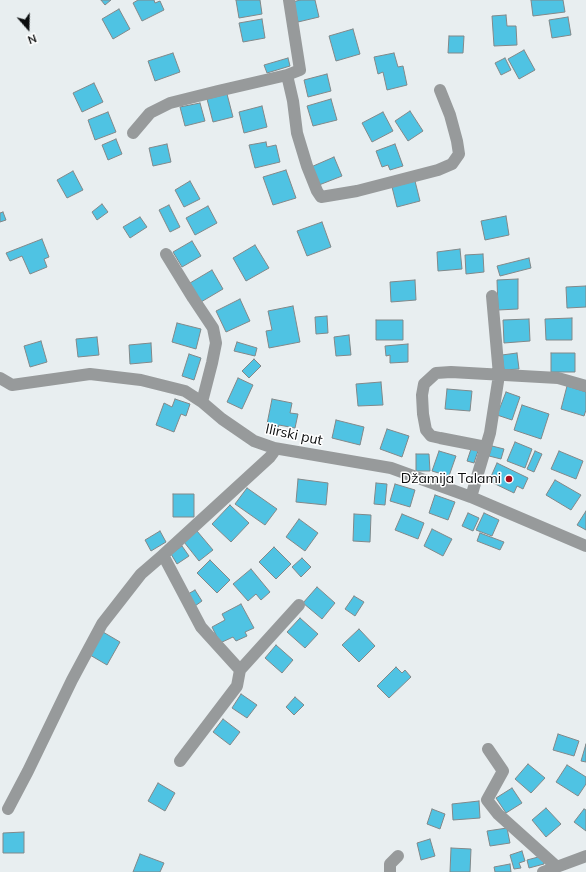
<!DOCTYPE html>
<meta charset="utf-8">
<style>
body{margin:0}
#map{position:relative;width:586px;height:872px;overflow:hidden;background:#e8eef0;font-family:Mulish,sans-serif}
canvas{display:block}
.north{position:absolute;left:8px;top:8px;width:40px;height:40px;-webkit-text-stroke:3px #fff;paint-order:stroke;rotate:160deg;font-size:11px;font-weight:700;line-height:16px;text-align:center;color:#0b0d0e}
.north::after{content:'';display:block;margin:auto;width:14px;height:18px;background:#0b0d0e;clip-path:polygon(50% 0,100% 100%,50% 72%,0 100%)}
</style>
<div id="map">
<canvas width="586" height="872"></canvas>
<div class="north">N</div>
</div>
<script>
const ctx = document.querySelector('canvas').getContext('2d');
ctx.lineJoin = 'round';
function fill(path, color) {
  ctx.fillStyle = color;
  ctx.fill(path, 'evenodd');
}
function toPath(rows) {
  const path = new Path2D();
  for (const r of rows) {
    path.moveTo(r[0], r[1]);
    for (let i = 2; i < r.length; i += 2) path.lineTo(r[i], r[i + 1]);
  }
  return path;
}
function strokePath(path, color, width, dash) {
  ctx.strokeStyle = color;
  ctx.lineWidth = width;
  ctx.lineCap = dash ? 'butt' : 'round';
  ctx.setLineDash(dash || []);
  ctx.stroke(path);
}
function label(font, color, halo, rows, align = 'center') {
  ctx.font = font + ' Mulish,sans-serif';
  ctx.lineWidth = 3;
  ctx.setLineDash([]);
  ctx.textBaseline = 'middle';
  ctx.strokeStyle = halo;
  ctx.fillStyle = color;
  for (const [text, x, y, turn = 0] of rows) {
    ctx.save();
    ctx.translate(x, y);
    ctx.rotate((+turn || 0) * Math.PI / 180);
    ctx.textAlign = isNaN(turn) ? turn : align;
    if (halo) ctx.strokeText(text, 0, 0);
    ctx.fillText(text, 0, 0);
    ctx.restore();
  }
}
const building = toPath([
 [101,0,111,0,105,5,101,0],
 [138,0,154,0,155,3,160,1,164,10,142,21,133,3,138,0],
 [236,0,260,0,262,14,239,18,236,0],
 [300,0,315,0,319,17,298,22,293,2,300,0],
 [531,0,563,0,565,12,533,16,531,0],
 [119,9,130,29,113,39,102,19,119,9],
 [506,15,507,26,516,26,517,45,494,46,492,16,506,15],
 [568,17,571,35,552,38,549,20,568,17],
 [262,19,265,38,243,42,239,23,262,19],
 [353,29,360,54,336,61,329,36,353,29],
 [449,36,464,36,463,53,448,53,449,36],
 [524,50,535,70,519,79,508,59,524,50],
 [173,53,180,72,155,81,148,61,173,53],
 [394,53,398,67,403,66,407,85,387,90,383,72,378,74,374,57,394,53],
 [288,58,290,66,267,73,264,65,288,58],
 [505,58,511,70,501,75,495,63,505,58],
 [327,74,331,91,308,97,304,80,327,74],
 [94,83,103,102,82,112,73,93,94,83],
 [227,94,233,117,213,122,207,99,227,94],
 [331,99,337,120,313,126,307,106,331,99],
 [200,103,205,121,185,126,180,107,200,103],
 [262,106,267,127,244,133,239,112,262,106],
 [410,111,423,131,408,141,395,121,410,111],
 [108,112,116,132,95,140,88,120,108,112],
 [383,112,393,131,372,142,362,123,383,112],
 [116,139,122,154,108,160,102,145,116,139],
 [266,142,267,147,276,145,280,162,255,168,249,145,266,142],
 [167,144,171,162,153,166,149,148,167,144],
 [395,144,403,166,390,170,388,165,382,167,376,151,395,144],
 [334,157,342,176,319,185,311,167,334,157],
 [286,170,296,198,273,205,263,177,286,170],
 [73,171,83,190,67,198,57,180,73,171],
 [190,181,200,199,184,207,175,190,190,181],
 [415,181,420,201,397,207,392,187,415,181],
 [102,204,108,212,97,220,92,212,102,204],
 [169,205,180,227,170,232,159,210,169,205],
 [208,206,217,223,195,235,186,218,208,206],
 [3,212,6,220,0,222,0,213,3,212],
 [506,216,509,235,485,240,481,221,506,216],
 [140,217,147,227,130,238,123,227,140,217],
 [322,222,331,247,307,256,297,231,322,222],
 [42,239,49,257,44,259,47,267,30,274,22,256,10,261,6,253,42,239],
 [192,241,201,256,182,267,173,252,192,241],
 [255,245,269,268,246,281,233,258,255,245],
 [460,249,462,269,438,271,437,252,460,249],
 [483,254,484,272,466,274,465,255,483,254],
 [529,258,531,268,500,276,497,266,529,258],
 [212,270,223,289,201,302,190,283,212,270],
 [518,279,518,309,498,310,497,280,518,279],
 [415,280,416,300,391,302,390,282,415,280],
 [586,286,586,307,567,308,566,287,586,286],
 [240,299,250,321,226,332,216,311,240,299],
 [293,306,300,342,269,348,266,331,272,330,268,311,293,306],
 [327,316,328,333,316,334,315,317,327,316],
 [572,318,572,340,546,340,545,319,572,318],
 [529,319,530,341,504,343,503,320,529,319],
 [376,320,403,320,403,340,376,340,376,320],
 [177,323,201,329,196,349,172,342,177,323],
 [349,335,351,355,336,356,334,337,349,335],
 [97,337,99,355,78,357,76,339,97,337],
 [41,341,47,362,30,367,24,346,41,341],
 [237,342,257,348,255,356,234,351,237,342],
 [151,343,152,362,130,364,129,345,151,343],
 [408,344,408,362,390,363,390,355,386,356,385,346,408,344],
 [517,353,519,369,504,370,502,355,517,353],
 [551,353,575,353,575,372,551,372,551,353],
 [189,354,201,358,194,380,182,376,189,354],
 [254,359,261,366,249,378,242,371,254,359],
 [238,378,253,385,242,409,227,402,238,378],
 [381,382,383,405,358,406,356,384,381,382],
 [567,386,586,392,586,410,584,416,561,409,567,386],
 [447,389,472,391,470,411,445,409,447,389],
 [506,392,520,397,512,420,497,415,506,392],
 [175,399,190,404,186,416,181,414,174,432,156,425,164,403,172,407,175,399],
 [272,399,292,403,290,413,298,414,295,428,279,425,277,431,266,429,272,399],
 [522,405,549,414,541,439,514,430,522,405],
 [336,420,364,427,360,445,332,438,336,420],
 [387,429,409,436,402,457,380,449,387,429],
 [515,442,532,449,525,468,507,461,515,442],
 [492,446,504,449,501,459,489,456,492,446],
 [471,449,478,451,474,463,467,461,471,449],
 [439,451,456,456,449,476,432,471,439,451],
 [535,451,542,454,534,472,527,469,535,451],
 [559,451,583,461,576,479,551,469,559,451],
 [416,454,429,454,430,471,416,471,416,454],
 [497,463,528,478,523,489,517,486,514,493,489,481,497,463],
 [298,479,328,483,326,505,296,502,298,479],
 [555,480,581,495,571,510,546,495,555,480],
 [376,483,387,484,385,505,374,504,376,483],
 [395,484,415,490,410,507,390,501,395,484],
 [247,488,277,509,265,525,235,504,247,488],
 [173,494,194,494,194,517,173,517,173,494],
 [435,495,455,502,448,520,429,513,435,495],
 [230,505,249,523,231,542,212,524,230,505],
 [586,511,586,530,577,525,586,511],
 [468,513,479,518,473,531,462,526,468,513],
 [484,513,499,520,492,536,476,530,484,513],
 [354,514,371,515,370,542,353,541,354,514],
 [402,514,424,523,418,539,395,530,402,514],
 [299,519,318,533,305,551,286,537,299,519],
 [432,529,452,539,443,556,424,546,432,529],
 [160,531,166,542,151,551,145,540,160,531],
 [197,531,213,550,199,561,184,542,197,531],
 [480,533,504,542,500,550,477,541,480,533],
 [182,546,189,556,177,564,171,554,182,546],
 [274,547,291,564,276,579,259,562,274,547],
 [302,558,311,567,301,577,292,567,302,558],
 [210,560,230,580,217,593,197,573,210,560],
 [251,569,270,592,261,600,256,594,248,601,233,584,251,569],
 [317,587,335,603,322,619,303,603,317,587],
 [195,590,202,601,195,606,188,594,195,590],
 [354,596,364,602,355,616,345,609,354,596],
 [241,604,254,628,245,632,247,636,236,641,233,637,220,643,212,627,225,620,222,614,241,604],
 [300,618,318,634,305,648,287,632,300,618],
 [359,629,375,646,359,662,342,645,359,629],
 [103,632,120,642,107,665,90,655,103,632],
 [276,645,293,660,282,673,265,658,276,645],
 [396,667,402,673,405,670,411,677,389,698,377,686,396,667],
 [241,694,257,705,247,718,232,708,241,694],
 [295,697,304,705,294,715,286,707,295,697],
 [223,719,240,732,230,745,213,732,223,719],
 [558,734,579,741,574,756,553,750,558,734],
 [586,744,586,762,581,761,586,744],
 [528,764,545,778,531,793,515,779,528,764],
 [567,765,586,777,586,784,578,796,556,782,567,765],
 [158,783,175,793,165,811,148,801,158,783],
 [512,788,522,803,506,813,496,798,512,788],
 [479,801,480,818,453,820,452,804,479,801],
 [546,808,561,824,546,837,532,820,546,808],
 [432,809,445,814,440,829,427,824,432,809],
 [584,809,586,810,586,831,574,822,584,809],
 [507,828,510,843,490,846,487,831,507,828],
 [24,832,24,853,3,853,3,833,24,832],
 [430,839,435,856,421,860,417,843,430,839],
 [451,848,471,849,470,872,450,872,451,848],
 [522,851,525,861,519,863,521,868,514,869,510,855,522,851],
 [140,854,164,863,160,872,133,872,140,854],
 [542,856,544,864,529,868,527,860,542,856],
 [510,864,511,872,495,872,494,867,510,864]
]);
const minor = toPath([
 [289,0,300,70,287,75,293,101,297,133,307,166,317,191,321,197,357,191,438,170,452,164,459,154,457,141,450,115,440,90],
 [133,133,150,113,170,103,218,91,287,75],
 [166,254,193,298,213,328,216,343,212,363,202,402],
 [0,378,12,385,90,374,141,380,185,391,202,402,222,419,254,441,274,448,391,468,471,497,586,546],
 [486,447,440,438,431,436,426,430,423,414,422,395,424,384,436,373,451,372,558,378,586,386],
 [274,448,273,453,270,457,163,555,201,627,240,670,299,605],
 [471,497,490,433,499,375,492,296],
 [488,749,503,771,487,800,498,814,557,867],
 [180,761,237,686,240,670],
 [8,809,28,771,72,680,102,624,141,574,163,555],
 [390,872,390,864,398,856],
 [543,872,586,856]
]);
const markers = [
 [509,479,4,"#a60f1d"]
];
const streetNames = [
 ["Ilirski put",294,435,12]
];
const poiNames = [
 ["Džamija Talami",501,479]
];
fill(building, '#4fc3e3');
strokePath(building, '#828889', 1);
strokePath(minor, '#979a9b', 12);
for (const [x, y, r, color] of markers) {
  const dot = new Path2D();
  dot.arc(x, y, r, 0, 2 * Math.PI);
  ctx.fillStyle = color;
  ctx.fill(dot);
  strokePath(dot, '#fff', 1.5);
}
label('14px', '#0b0d0e', '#fff', streetNames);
label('14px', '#0b0d0e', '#fff', poiNames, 'right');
</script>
